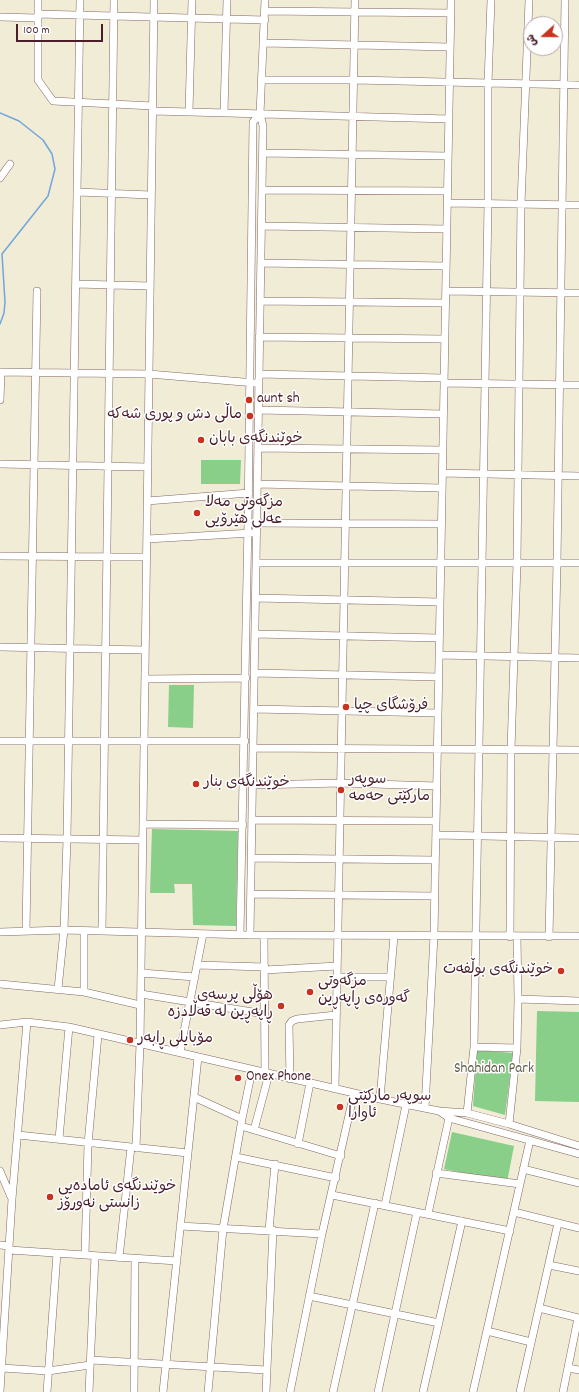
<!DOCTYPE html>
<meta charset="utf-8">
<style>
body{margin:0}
#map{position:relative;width:579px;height:1392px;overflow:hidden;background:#f1ecd5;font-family:Dekko,"Playpen Sans Arabic",sans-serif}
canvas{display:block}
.north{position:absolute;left:523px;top:16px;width:40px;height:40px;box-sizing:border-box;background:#fff;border:1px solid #b7a5aa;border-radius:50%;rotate:249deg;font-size:11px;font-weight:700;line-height:16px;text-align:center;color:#4a1f2b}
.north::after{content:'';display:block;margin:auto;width:14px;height:18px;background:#c8321e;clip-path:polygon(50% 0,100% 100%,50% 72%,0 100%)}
.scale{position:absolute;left:16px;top:24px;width:87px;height:18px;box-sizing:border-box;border:2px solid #4a1f2b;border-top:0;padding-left:5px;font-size:12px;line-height:14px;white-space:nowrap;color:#4a1f2b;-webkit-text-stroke:3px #fff;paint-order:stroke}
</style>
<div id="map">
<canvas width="579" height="1392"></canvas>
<div class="north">ش</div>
<div class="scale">100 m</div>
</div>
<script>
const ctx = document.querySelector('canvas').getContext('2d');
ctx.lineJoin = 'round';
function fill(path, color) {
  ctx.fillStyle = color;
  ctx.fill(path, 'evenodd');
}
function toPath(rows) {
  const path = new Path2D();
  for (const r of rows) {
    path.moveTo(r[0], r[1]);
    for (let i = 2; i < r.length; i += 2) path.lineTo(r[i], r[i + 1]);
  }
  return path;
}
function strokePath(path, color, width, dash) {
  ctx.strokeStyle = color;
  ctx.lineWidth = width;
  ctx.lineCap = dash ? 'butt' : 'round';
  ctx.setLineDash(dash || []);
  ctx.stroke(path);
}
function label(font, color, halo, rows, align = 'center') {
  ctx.font = font + ' Dekko,"Playpen Sans Arabic",sans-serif';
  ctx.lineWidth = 3;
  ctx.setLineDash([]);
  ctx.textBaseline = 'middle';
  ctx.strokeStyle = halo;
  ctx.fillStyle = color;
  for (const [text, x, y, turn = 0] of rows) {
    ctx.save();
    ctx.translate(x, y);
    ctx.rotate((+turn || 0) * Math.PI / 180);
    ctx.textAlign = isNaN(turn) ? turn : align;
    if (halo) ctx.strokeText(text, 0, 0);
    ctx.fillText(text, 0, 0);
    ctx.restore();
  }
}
const green = toPath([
 [201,460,241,460,240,484,201,484],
 [169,685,194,685,193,728,168,727],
 [152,829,238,831,236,926,193,925,192,884,174,884,175,893,150,893],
 [537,1011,579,1012,579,1102,535,1101],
 [477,1050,513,1053,505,1115,473,1106],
 [452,1132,514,1146,507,1182,444,1169]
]);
const stream = toPath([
 [0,113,19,121,43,140,52,154,55,169,48,196,2,254,5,302,4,313,0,324]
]);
const minor = toPath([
 [38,0,38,80,53,101,153,106],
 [265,11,451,13],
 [38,14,265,20],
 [0,17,37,18],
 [264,43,450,47],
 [262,80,354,80,579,85],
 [153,111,449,119],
 [189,112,192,0],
 [224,113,227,0],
 [263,153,448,156],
 [0,178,10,164],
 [262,190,448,191],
 [77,192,151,195],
 [448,203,579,205],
 [262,226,447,229],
 [261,263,446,266],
 [76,284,150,286],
 [446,291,579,293],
 [260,301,446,303],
 [259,337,445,339],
 [259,374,444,378],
 [444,383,579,385],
 [0,400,1,372,149,374,255,383],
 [259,410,443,414],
 [258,448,443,450],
 [0,464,148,467],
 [442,473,579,476],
 [257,484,442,488],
 [147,501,249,493],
 [252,523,441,524],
 [147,539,252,533],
 [0,556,146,557],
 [256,563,579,563],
 [255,598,440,602],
 [255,634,439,638],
 [0,647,145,650],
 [439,655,579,658],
 [254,673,439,677],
 [145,679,246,678],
 [254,709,438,713],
 [0,741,245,741],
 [253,748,579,750],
 [252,785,341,783,437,786],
 [252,820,436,821],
 [143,824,243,825],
 [436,835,579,838],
 [0,838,143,840],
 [251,858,435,860],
 [251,894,434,896],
 [26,931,37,291],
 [102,931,114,0],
 [0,932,64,930,250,935,579,936],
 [240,934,248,523,253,122,260,114],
 [250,935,262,190,263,126,260,114,265,0],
 [264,935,265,1073],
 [510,937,511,750,517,563,521,204,529,0],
 [549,937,557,563,565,0],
 [197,965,265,967],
 [265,970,337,966],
 [141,973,195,977],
 [337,977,390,977],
 [0,984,84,992,140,1005],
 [58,989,64,930,67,839,80,0],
 [84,992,84,931],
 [141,994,265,1014],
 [518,999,579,1001],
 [0,1025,27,1022,69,1027,380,1099,439,1111,467,1113,509,1124,579,1146],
 [474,1047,517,1048],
 [180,1052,203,934],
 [290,1079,289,1025,292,1021,297,1019,336,1015],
 [335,1089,355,0],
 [194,1097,242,1119],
 [380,1099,394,936],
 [425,1108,434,936,451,0],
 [439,1111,449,1118,579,1154],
 [467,1113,474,1047,488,203,488,83,491,0],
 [509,1124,517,1048,518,999,517,937],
 [241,1126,341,1156],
 [254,1130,269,1074],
 [18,1135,188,1153],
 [59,1139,69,1027],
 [298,1144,310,1083],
 [136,1148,140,1044,154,0],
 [236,1157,336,1178],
 [523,1169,579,1183],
 [0,1171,11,1197],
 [436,1173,520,1184],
 [332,1195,510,1231],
 [385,1205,406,1105],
 [514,1212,579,1228],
 [428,1214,449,1118],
 [180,1226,322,1234],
 [269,1230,275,1164],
 [0,1245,9,1246],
 [9,1250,177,1261],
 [85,1255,88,1144,98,1035],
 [119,1258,131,1147],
 [549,1265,579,1271],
 [309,1296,439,1323],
 [539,1308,579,1318],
 [487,1331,531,1342],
 [91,1360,266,1370],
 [2,1368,48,1371,90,1365],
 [568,1368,579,1370],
 [0,1392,12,1199,27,1022],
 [47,1392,57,1253],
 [89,1392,95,1256],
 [134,1392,135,1259],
 [163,1392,198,1057],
 [208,1392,223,1229,242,1119,252,1070],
 [266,1392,273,1230],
 [290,1392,322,1234,354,1093],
 [333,1392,375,1203],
 [378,1392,417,1212],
 [423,1392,462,1221],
 [473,1392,530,1140],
 [520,1392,558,1223],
 [563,1392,578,1318]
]);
const markers = [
 [249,400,4,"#c8321e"],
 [250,416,4,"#c8321e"],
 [201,440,4,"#c8321e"],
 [197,513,4,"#c8321e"],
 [346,707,4,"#c8321e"],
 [196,784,4,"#c8321e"],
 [341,790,4,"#c8321e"],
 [561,971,4,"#c8321e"],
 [310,992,4,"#c8321e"],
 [281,1006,4,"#c8321e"],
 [130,1040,4,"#c8321e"],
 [238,1078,4,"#c8321e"],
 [340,1107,4,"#c8321e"],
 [50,1197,4,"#c8321e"]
];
const poiNames = [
 ["aunt sh",257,400],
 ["ماڵی دش و پوری شەکە",242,416,"right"],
 ["خوێندنگەی بابان",209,440],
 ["مزگەوتی مەلا",205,504],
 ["عەلی هێرۆیی",205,521],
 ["فرۆشگای چیا",354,707],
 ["سوپەر",349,781],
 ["مارکێتی حەمە",349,798],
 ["خوێندنگەی بنار",204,784],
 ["خوێندنگەی بوڵفەت",553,971,"right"],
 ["مزگەوتی",318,983],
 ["گەورەی ڕاپەڕین",318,1000],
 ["هۆڵی پرسەی",273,997,"right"],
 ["ڕاپەڕین لە قەڵادزە",273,1014,"right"],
 ["مۆبایلی ڕابەر",138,1040],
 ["Onex Phone",246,1078],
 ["سوپەر مارکێتی",348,1098],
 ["ئاوارا",348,1115],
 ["خوێندنگەی ئامادەیی",58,1188],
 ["زانستی نەورۆز",58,1205]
];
const parkNames = [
 ["Shahidan Park",494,1070]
];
fill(green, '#89cf89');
strokePath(stream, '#71a6de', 1.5);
strokePath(minor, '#846766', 8);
strokePath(minor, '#fff', 7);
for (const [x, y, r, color] of markers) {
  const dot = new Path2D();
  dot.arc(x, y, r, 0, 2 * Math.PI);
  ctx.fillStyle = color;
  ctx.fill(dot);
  strokePath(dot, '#fff', 1.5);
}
label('15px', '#4a1f2b', '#fff', poiNames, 'left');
label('15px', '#605d4c', '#fff', parkNames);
</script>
